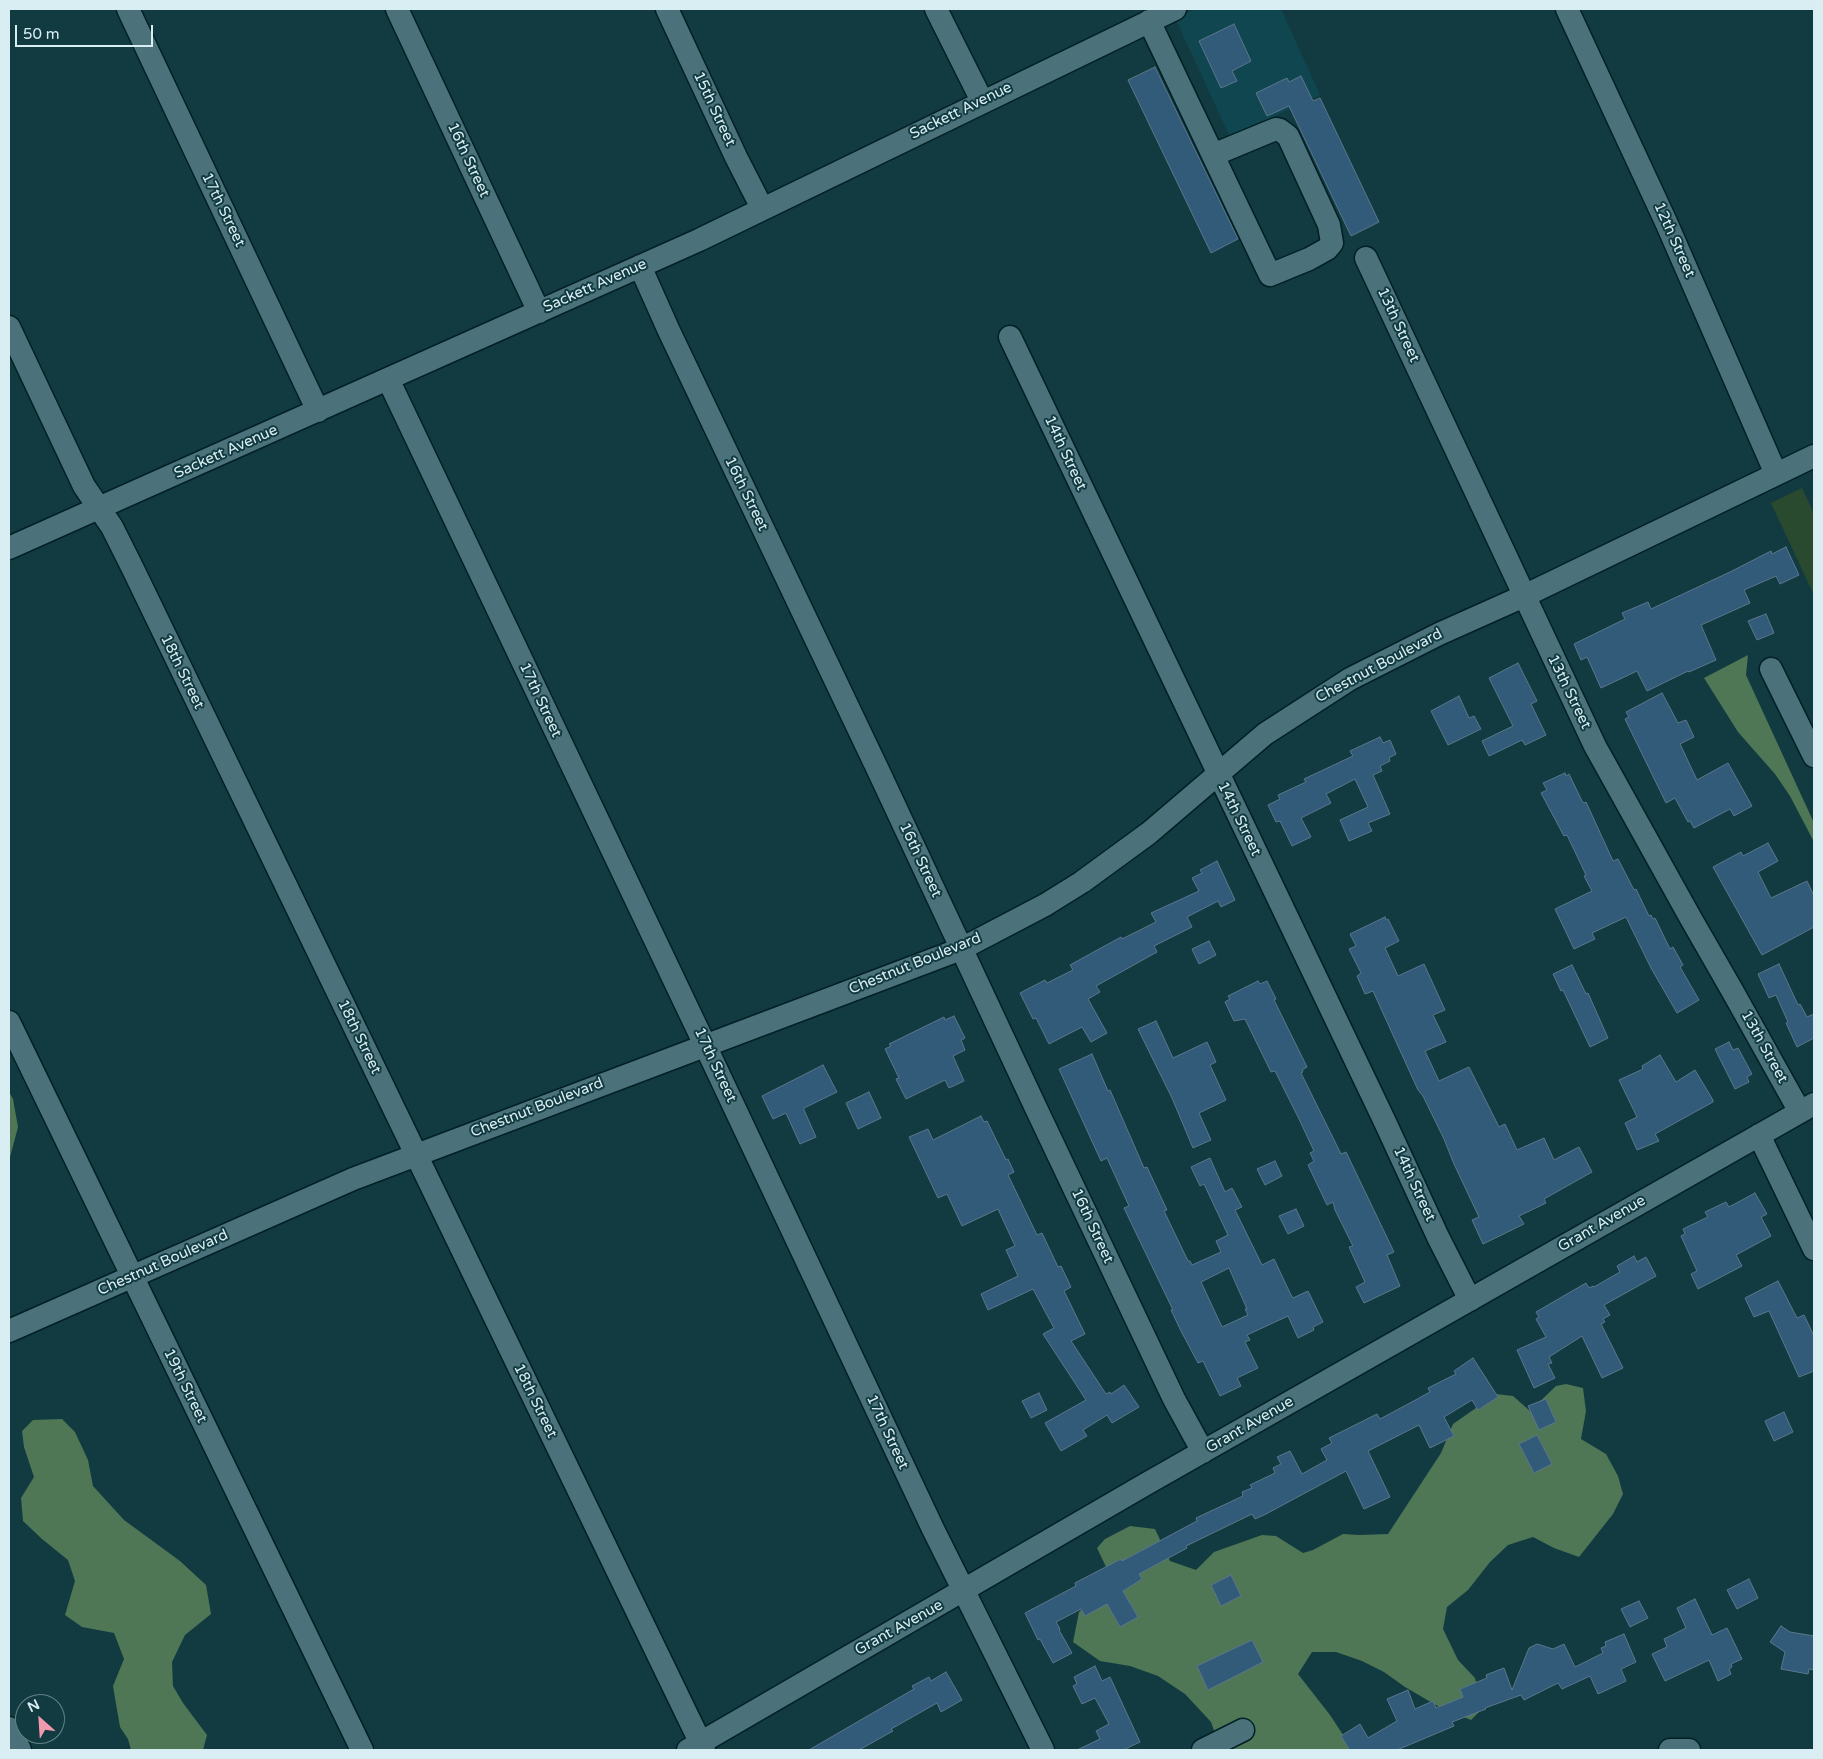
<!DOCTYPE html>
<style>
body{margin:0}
#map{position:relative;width:1823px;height:1759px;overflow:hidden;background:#123b41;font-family:"Varela Round",sans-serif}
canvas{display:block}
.frame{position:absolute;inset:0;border:10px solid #d9eef3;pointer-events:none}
.north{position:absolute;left:15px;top:1694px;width:50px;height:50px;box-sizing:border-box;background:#123b41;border:1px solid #628388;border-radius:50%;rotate:334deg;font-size:14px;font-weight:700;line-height:20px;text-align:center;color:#d9eef3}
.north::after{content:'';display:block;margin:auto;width:18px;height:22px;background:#f29aad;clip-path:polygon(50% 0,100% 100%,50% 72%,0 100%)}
.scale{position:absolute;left:15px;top:25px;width:138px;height:22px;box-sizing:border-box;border:2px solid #d9eef3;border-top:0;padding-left:6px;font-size:15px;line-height:18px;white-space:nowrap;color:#d9eef3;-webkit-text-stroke:4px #123b41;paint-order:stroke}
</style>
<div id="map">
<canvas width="1823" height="1759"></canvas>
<div class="frame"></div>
<div class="north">N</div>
<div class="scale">50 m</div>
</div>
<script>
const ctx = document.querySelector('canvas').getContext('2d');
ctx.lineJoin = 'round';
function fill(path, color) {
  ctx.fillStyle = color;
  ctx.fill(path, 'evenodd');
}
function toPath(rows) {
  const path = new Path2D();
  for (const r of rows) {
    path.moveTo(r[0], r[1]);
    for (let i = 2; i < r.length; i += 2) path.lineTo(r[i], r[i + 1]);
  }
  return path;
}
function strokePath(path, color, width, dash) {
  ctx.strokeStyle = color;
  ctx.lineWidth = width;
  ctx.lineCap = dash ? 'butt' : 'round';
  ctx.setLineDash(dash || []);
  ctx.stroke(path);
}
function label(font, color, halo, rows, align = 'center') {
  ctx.font = font + ' "Varela Round",sans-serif';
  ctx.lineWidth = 4;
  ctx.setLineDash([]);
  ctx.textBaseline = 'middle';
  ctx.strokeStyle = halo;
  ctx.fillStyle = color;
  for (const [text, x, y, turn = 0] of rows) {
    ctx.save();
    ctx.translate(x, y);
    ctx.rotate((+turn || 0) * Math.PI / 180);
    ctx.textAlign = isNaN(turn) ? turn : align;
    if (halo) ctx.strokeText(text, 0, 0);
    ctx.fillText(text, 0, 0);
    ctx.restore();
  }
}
const built = toPath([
 [1195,9,1281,9,1320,95,1230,137,1175,18]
]);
const green = toPath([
 [1802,488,1814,514,1814,595,1771,503]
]);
const forest = toPath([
 [1748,655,1746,675,1814,823,1814,842,1790,796,1775,774,1738,732,1704,678],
 [9,1092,13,1099,18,1127,9,1161],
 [1566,1384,1583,1388,1586,1411,1581,1439,1606,1454,1618,1476,1623,1494,1613,1514,1579,1557,1554,1548,1533,1537,1508,1545,1490,1562,1468,1590,1447,1607,1443,1629,1458,1660,1475,1678,1483,1708,1471,1720,1441,1708,1405,1687,1384,1672,1362,1661,1336,1652,1312,1652,1298,1674,1330,1715,1353,1750,1221,1750,1211,1722,1185,1694,1158,1676,1130,1666,1100,1661,1073,1642,1079,1612,1101,1594,1108,1571,1097,1548,1105,1539,1130,1526,1155,1529,1170,1561,1196,1570,1214,1552,1262,1535,1276,1536,1303,1553,1313,1550,1343,1534,1359,1535,1388,1534,1441,1453,1453,1424,1496,1394,1513,1396,1530,1411,1556,1386],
 [62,1419,75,1432,88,1460,93,1486,124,1520,180,1561,206,1585,211,1614,185,1635,172,1662,173,1686,183,1703,207,1735,203,1750,131,1750,128,1739,120,1727,116,1704,113,1686,124,1659,114,1633,82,1627,65,1615,75,1581,68,1560,42,1539,23,1521,21,1498,34,1477,24,1447,22,1431,33,1420]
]);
const building = toPath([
 [1234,24,1251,61,1232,71,1237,81,1221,88,1199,41,1234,24],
 [1155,67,1238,239,1211,253,1128,80,1155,67],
 [1301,76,1313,101,1320,98,1379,222,1351,236,1289,106,1267,116,1256,93,1287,78,1289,82,1301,76],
 [1786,547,1799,575,1780,584,1776,576,1744,590,1750,603,1701,625,1716,660,1689,672,1688,671,1647,691,1637,671,1601,688,1587,657,1581,660,1574,644,1625,619,1622,613,1648,602,1651,609,1730,572,1771,551,1772,554,1786,547],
 [1766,614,1774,633,1757,640,1748,621,1766,614],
 [1518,663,1537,701,1531,704,1546,735,1525,745,1522,740,1489,756,1482,741,1513,726,1489,678,1518,663],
 [1662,693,1678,723,1686,720,1694,737,1680,744,1697,780,1728,763,1752,806,1734,816,1730,809,1694,828,1690,821,1688,822,1675,798,1666,803,1625,719,1629,717,1626,712,1662,693],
 [1459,696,1469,718,1474,716,1481,729,1448,745,1431,711,1459,696],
 [1380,737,1383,743,1390,740,1396,754,1389,758,1390,761,1380,766,1382,771,1373,775,1390,814,1368,823,1372,831,1349,841,1340,820,1368,807,1355,779,1326,794,1331,803,1301,818,1311,837,1292,846,1280,821,1276,822,1268,805,1280,799,1278,795,1306,782,1304,779,1353,756,1350,751,1380,737],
 [1565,773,1566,776,1569,774,1582,801,1584,803,1586,802,1613,861,1618,859,1634,890,1636,889,1649,916,1651,915,1653,919,1655,918,1670,949,1673,947,1683,965,1680,967,1699,1000,1677,1013,1651,968,1626,917,1592,933,1595,939,1574,949,1555,909,1592,891,1584,876,1586,875,1567,835,1564,836,1541,793,1547,790,1543,783,1565,773],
 [1768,843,1778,861,1758,872,1771,898,1807,881,1814,896,1814,927,1762,955,1713,867,1741,852,1743,856,1768,843],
 [1217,861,1235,900,1221,907,1218,901,1187,917,1192,927,1154,946,1157,952,1096,986,1100,992,1088,999,1107,1033,1091,1042,1082,1027,1049,1044,1036,1018,1033,1019,1020,993,1045,980,1047,983,1073,970,1070,965,1121,937,1122,939,1156,922,1151,913,1199,891,1192,878,1202,873,1200,870,1217,861],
 [1385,917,1386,920,1388,919,1399,941,1385,948,1398,976,1424,964,1445,1010,1433,1015,1446,1042,1425,1051,1439,1081,1469,1067,1499,1127,1505,1124,1517,1150,1544,1138,1554,1160,1579,1147,1592,1172,1544,1199,1546,1203,1519,1216,1524,1224,1483,1244,1472,1220,1479,1217,1454,1164,1444,1139,1423,1096,1418,1090,1373,991,1365,994,1357,976,1361,973,1349,949,1356,946,1350,934,1385,917],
 [1209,941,1216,955,1199,964,1192,949,1209,941],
 [1779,964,1798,1005,1800,1004,1807,1017,1814,1014,1814,1038,1797,1047,1786,1023,1788,1022,1776,995,1769,998,1758,974,1779,964],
 [1572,965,1586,994,1588,993,1608,1038,1590,1047,1563,990,1561,991,1553,974,1572,965],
 [1258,981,1260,984,1267,981,1276,999,1274,1000,1307,1067,1302,1070,1303,1072,1301,1073,1341,1154,1346,1152,1394,1252,1387,1255,1400,1286,1364,1303,1356,1287,1365,1282,1349,1247,1353,1246,1335,1210,1333,1202,1327,1205,1308,1165,1314,1161,1310,1153,1314,1151,1299,1119,1275,1071,1271,1072,1245,1019,1234,1021,1225,1002,1230,999,1228,996,1258,981],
 [954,1016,965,1038,961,1040,965,1050,953,1056,964,1081,949,1088,945,1080,906,1099,896,1079,899,1078,885,1049,891,1046,889,1044,944,1017,945,1020,954,1016],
 [1156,1021,1173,1058,1207,1042,1216,1062,1210,1065,1226,1100,1199,1113,1211,1140,1193,1148,1172,1098,1138,1029,1156,1021],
 [1729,1042,1733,1050,1738,1048,1752,1074,1747,1077,1749,1082,1735,1089,1715,1049,1729,1042],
 [1092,1054,1108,1091,1110,1090,1144,1168,1147,1167,1167,1210,1164,1211,1188,1261,1190,1261,1192,1265,1221,1252,1216,1241,1228,1235,1204,1184,1200,1186,1191,1167,1210,1158,1225,1192,1232,1188,1242,1207,1235,1210,1262,1265,1274,1259,1291,1295,1293,1298,1308,1291,1323,1322,1313,1327,1314,1330,1298,1338,1288,1316,1247,1335,1250,1340,1245,1342,1258,1368,1237,1378,1241,1386,1220,1396,1203,1361,1198,1363,1181,1331,1171,1310,1173,1310,1124,1208,1129,1206,1107,1158,1101,1161,1059,1069,1092,1054],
 [1229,1268,1247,1309,1245,1309,1248,1315,1222,1327,1201,1282,1229,1268],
 [1660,1055,1676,1082,1695,1070,1713,1100,1713,1102,1655,1134,1659,1141,1637,1150,1625,1123,1637,1117,1619,1080,1643,1069,1642,1066,1660,1055],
 [823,1065,837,1092,804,1108,804,1110,816,1137,800,1144,786,1113,773,1119,762,1096,823,1065],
 [869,1092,881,1118,858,1129,846,1103,869,1092],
 [981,1116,984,1122,987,1121,1006,1160,1008,1159,1014,1172,1008,1175,1037,1235,1042,1233,1058,1267,1061,1266,1071,1287,1064,1291,1085,1334,1071,1341,1106,1394,1110,1392,1111,1394,1124,1385,1139,1407,1112,1423,1107,1415,1083,1430,1087,1436,1061,1451,1045,1423,1086,1400,1043,1334,1054,1328,1033,1289,988,1310,981,1294,1018,1276,1006,1250,1015,1246,998,1209,962,1226,947,1194,938,1198,909,1137,928,1129,933,1140,981,1116],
 [1275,1161,1282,1176,1265,1185,1257,1169,1275,1161],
 [1755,1193,1767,1214,1761,1217,1771,1236,1736,1255,1742,1266,1698,1289,1691,1274,1697,1271,1681,1236,1685,1234,1683,1229,1708,1217,1705,1212,1726,1202,1729,1207,1755,1193],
 [1296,1209,1304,1226,1288,1234,1279,1216,1296,1209],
 [1634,1256,1637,1262,1646,1257,1656,1276,1604,1305,1610,1315,1603,1319,1605,1322,1601,1324,1623,1368,1602,1378,1582,1336,1549,1357,1552,1363,1548,1364,1555,1378,1534,1388,1517,1350,1546,1337,1536,1319,1539,1317,1536,1312,1586,1283,1589,1288,1593,1286,1594,1287,1620,1272,1617,1266,1634,1256],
 [1778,1281,1797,1318,1804,1315,1814,1336,1814,1371,1799,1377,1769,1311,1754,1317,1745,1298,1778,1281],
 [1473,1358,1498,1397,1478,1410,1472,1400,1444,1417,1454,1436,1430,1448,1419,1425,1368,1451,1390,1497,1364,1509,1346,1471,1266,1514,1255,1519,1252,1514,1186,1546,1187,1548,1139,1574,1142,1579,1123,1591,1138,1617,1120,1627,1107,1604,1085,1616,1081,1609,1056,1622,1060,1629,1059,1630,1072,1653,1053,1663,1040,1639,1038,1640,1025,1613,1076,1586,1075,1583,1121,1559,1122,1561,1197,1521,1196,1518,1243,1496,1242,1492,1252,1488,1250,1485,1275,1473,1273,1468,1281,1464,1277,1457,1290,1451,1302,1474,1327,1460,1321,1449,1332,1443,1329,1438,1377,1414,1380,1419,1410,1403,1430,1392,1428,1388,1456,1374,1454,1371,1473,1358],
 [1039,1393,1047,1410,1031,1418,1022,1401,1039,1393],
 [1546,1399,1556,1422,1539,1430,1528,1406,1546,1399],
 [1784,1412,1793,1432,1774,1441,1765,1421,1784,1412],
 [1537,1435,1552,1464,1534,1473,1519,1444,1537,1435],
 [1231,1575,1241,1596,1221,1606,1211,1585,1231,1575],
 [1749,1579,1758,1598,1737,1609,1727,1590,1749,1579],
 [1695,1599,1712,1635,1727,1628,1742,1659,1731,1664,1732,1667,1729,1669,1731,1674,1718,1681,1709,1660,1665,1681,1652,1654,1667,1647,1664,1639,1686,1628,1677,1608,1695,1599],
 [1639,1601,1648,1618,1630,1627,1621,1609,1639,1601],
 [1781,1626,1790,1632,1814,1636,1814,1670,1809,1669,1808,1674,1781,1669,1785,1652,1770,1642,1781,1626],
 [1624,1634,1636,1662,1621,1669,1626,1681,1598,1694,1590,1676,1562,1689,1558,1683,1524,1700,1521,1695,1485,1708,1486,1709,1452,1722,1454,1726,1397,1750,1346,1750,1349,1749,1341,1736,1360,1724,1368,1738,1397,1721,1387,1699,1408,1690,1415,1709,1433,1701,1436,1708,1463,1697,1460,1689,1487,1678,1486,1675,1504,1668,1512,1690,1529,1648,1537,1644,1553,1649,1564,1644,1575,1667,1603,1653,1601,1648,1606,1646,1605,1642,1624,1634],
 [1252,1640,1263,1662,1208,1690,1197,1666,1252,1640],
 [1095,1666,1102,1681,1110,1677,1140,1742,1123,1750,1077,1750,1100,1739,1096,1731,1109,1724,1095,1698,1082,1704,1073,1686,1077,1684,1074,1677,1095,1666],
 [946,1672,962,1700,941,1712,937,1703,891,1729,893,1731,859,1750,809,1750,914,1689,912,1686,929,1677,931,1681,946,1672]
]);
const minor = toPath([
 [128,9,318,411],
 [397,9,539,312],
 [667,9,736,157,762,208],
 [936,9,982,101],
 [1567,9,1666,222,1776,474],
 [1149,21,1270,275,1309,259,1327,249,1332,243,1329,225,1288,136,1280,130,1276,129,1266,133,1213,155],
 [1366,258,1595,746,1690,917,1733,992,1800,1112],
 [640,266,669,331,878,770,1035,1106,1174,1399,1203,1452],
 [9,327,84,486,112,527,133,569,704,1750],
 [1010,337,1385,1122,1438,1237,1470,1300],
 [388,379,705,1045,933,1529,1043,1750],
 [9,548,699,240,1175,9],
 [1771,669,1814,756],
 [9,1022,362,1750],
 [1759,1135,1814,1249],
 [9,1331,353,1179,961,949,1045,905,1082,882,1149,833,1265,734,1350,679,1439,634,1524,596,1814,456],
 [9,1728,20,1750],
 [688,1750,1146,1484,1814,1104],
 [1203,1750,1243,1730],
 [1670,1750,1689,1750]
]);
const streetNames = [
 ["15th Street",714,109,65],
 ["Sackett Avenue",961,111,-26],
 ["16th Street",468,160,65],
 ["17th Street",223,210,64],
 ["12th Street",1674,240,66],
 ["Sackett Avenue",595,286,-24],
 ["13th Street",1398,325,65],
 ["Sackett Avenue",226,452,-24],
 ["14th Street",1065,453,65],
 ["16th Street",746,494,64],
 ["Chestnut Boulevard",1379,666,-28],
 ["18th Street",182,672,64],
 ["13th Street",1569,692,64],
 ["17th Street",540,700,65],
 ["14th Street",1239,819,64],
 ["16th Street",920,860,65],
 ["Chestnut Boulevard",915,964,-22],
 ["18th Street",359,1037,64],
 ["13th Street",1764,1047,61],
 ["17th Street",715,1065,65],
 ["Chestnut Boulevard",537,1108,-21],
 ["14th Street",1414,1184,65],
 ["Grant Avenue",1602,1224,-30],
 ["16th Street",1092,1226,65],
 ["Chestnut Boulevard",163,1263,-24],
 ["19th Street",185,1386,64],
 ["18th Street",535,1401,64],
 ["Grant Avenue",1250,1425,-30],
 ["17th Street",887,1432,65],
 ["Grant Avenue",899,1628,-29]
];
fill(built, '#0f464f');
fill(green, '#2a4a2f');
fill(forest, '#4f7655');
fill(building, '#315b79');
strokePath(building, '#5b778c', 1);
strokePath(minor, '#022025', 25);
strokePath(minor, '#4b727a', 22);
label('15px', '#d9eef3', '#123b41', streetNames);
</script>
